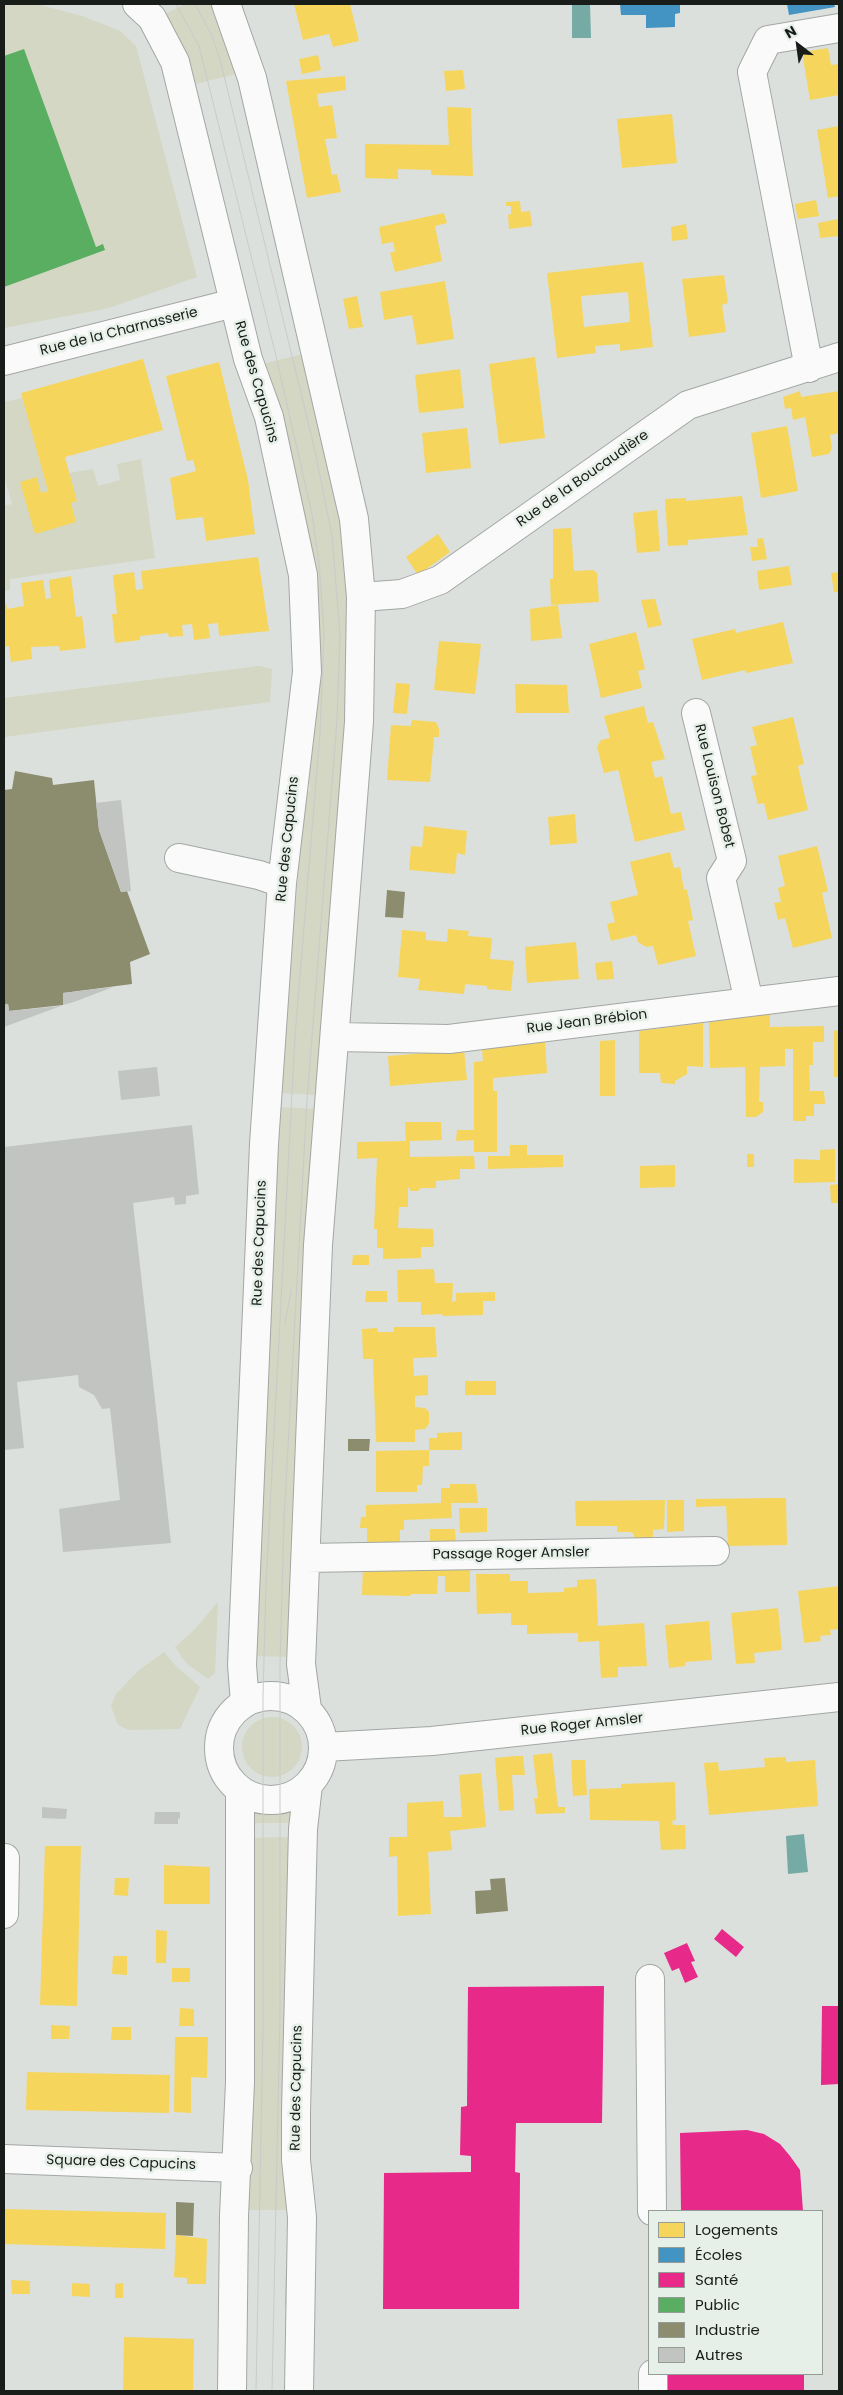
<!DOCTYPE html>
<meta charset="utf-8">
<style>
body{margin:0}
#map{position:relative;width:843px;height:2395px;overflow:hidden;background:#dbe0dc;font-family:Poppins,sans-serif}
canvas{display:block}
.frame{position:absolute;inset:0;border:5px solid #191d1a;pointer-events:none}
.legend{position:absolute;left:648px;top:2210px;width:175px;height:165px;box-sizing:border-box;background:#e6f0e8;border:1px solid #949c96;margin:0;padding:6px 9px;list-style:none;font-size:15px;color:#191d1a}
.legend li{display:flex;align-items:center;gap:10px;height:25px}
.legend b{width:25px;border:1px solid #949c96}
.north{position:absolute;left:773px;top:20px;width:50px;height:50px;-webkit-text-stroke:4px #e6f0e8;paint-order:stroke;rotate:330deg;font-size:14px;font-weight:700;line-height:20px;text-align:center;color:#191d1a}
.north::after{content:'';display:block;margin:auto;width:18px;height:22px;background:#191d1a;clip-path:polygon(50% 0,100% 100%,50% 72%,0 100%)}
</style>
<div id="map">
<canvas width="843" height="2395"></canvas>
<div class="frame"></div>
<ul class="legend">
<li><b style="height:14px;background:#f6d55c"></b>Logements</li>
<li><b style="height:14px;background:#4393c3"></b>Écoles</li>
<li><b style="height:14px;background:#e7298a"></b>Santé</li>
<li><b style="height:14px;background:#5aae61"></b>Public</li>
<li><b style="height:14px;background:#8c8c6e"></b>Industrie</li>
<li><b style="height:14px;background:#c1c4c1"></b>Autres</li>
</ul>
<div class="north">N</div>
</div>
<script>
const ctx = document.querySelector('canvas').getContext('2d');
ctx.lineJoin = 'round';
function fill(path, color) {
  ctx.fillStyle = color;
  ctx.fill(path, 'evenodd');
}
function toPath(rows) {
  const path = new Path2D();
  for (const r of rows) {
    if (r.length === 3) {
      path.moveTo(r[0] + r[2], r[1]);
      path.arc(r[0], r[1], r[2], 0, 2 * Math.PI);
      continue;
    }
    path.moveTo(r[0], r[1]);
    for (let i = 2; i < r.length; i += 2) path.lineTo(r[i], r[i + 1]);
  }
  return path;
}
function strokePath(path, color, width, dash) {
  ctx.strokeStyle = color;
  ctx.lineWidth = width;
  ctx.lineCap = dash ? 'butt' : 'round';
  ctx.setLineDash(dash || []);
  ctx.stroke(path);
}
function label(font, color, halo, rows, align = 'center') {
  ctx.font = font + ' Poppins,sans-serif';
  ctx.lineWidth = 5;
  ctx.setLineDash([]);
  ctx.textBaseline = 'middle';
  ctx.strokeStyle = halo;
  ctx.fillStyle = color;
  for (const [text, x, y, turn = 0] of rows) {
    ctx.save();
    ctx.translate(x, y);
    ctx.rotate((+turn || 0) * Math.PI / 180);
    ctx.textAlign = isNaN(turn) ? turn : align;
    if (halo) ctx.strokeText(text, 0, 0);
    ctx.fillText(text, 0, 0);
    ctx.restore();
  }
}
const green = toPath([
 [4,4,36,4,82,16,120,31,136,46,197,277,109,308,4,328],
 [185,4,215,4,240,73,192,85,180,42,165,14],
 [303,354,341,517,353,653,319,1095,280,1093,305,791,310,791,310,783,306,783,300,503,266,363],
 [23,398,48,491,41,493,37,477,21,482,35,533,76,522,71,503,77,501,69,473,93,469,98,486,120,480,117,464,141,459,155,558,10,579,10,590,4,591,4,506,12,504,4,476,4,402],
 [259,666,272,669,270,702,4,737,4,698],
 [279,1107,318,1109,291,1657,252,1656],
 [218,1602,215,1673,208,1679,187,1664,175,1647,194,1630],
 [164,1652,176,1666,200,1687,180,1729,128,1730,118,1725,111,1706,116,1694,139,1670],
 [272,1747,30],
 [252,1811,272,1815,291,1811,291,1823,252,1823],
 [291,1837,287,2210,249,2210,252,1838]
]);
const water = toPath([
 [572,4,590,4,591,38,572,38],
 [804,1834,808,1872,788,1874,786,1836]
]);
const homes = toPath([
 [294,4,350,4,359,41,333,47,329,34,303,40],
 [828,48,831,65,839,64,839,95,810,100,802,52],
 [318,55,321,70,302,74,299,59],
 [463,70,465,89,446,91,444,71],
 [345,76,346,90,317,94,319,107,332,105,337,138,325,139,332,175,337,174,341,192,307,198,286,81],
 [447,107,471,108,473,176,431,175,431,170,398,169,398,179,365,178,365,144,449,145],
 [672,114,677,163,622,168,617,119],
 [839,126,839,196,828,198,817,130],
 [816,200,819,216,798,219,795,204],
 [520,201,521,212,530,211,532,226,509,229,508,215,511,214,511,206,506,206,506,202],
 [444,213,447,223,435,226,442,261,395,272,390,253,395,251,393,242,382,244,379,227],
 [838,219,839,236,820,238,818,223],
 [686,224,688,239,672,241,671,227],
 [643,262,653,347,620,351,620,344,595,346,596,353,557,358,547,273],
 [628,292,630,322,584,327,581,296],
 [724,275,728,303,722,305,726,332,689,337,682,279],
 [445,281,454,339,417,345,412,315,384,320,380,292],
 [357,296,363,327,349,329,343,299],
 [535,357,545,438,499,444,489,364],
 [143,359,163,430,65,457,77,501,71,503,76,522,35,534,20,482,37,477,41,493,48,491,21,393],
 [219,362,248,480,255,534,206,541,203,517,176,520,170,478,196,471,193,460,187,461,166,376],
 [460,369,464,408,419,413,415,375],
 [800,391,801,397,839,391,839,433,830,435,832,448,829,454,812,457,805,417,793,420,791,408,785,409,783,397],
 [787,426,798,491,761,498,751,433],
 [467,428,471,468,426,473,422,433],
 [742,496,748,535,688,540,688,545,668,546,665,499,686,498,686,501],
 [657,510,660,551,637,553,633,513],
 [571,528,574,571,593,570,597,573,599,602,551,605,550,579,553,579,553,529],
 [438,534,450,552,418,575,406,557],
 [763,538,767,559,752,561,750,547,758,547,757,539],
 [258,557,269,631,219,636,218,623,208,624,210,638,194,640,192,624,182,625,183,636,169,637,168,633,140,636,140,640,115,643,112,614,117,614,113,575,134,572,136,590,143,589,141,571],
 [789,566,792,585,759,590,757,571],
 [839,572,839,592,834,592,831,573],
 [71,576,76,617,82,616,86,648,60,651,59,646,31,647,32,659,11,662,9,646,4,647,4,603,6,603,7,609,24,606,21,583,43,580,46,599,51,598,49,580],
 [655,599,662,625,648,628,641,600],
 [558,605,562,638,531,641,530,609],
 [783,622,793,663,746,673,745,670,702,680,692,639,735,629,736,633],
 [636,632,645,669,638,671,642,688,601,698,589,644],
 [439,641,481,644,475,694,434,690],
 [396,683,410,684,407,714,393,713],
 [515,684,567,685,569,713,516,713],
 [644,706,648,723,653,722,665,759,651,762,655,778,662,776,671,814,681,812,685,830,635,842,619,773,618,770,604,773,597,747,601,740,610,738,604,716],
 [793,717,804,764,798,766,808,810,768,820,764,803,758,804,751,776,757,775,750,747,757,745,752,727],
 [412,720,436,722,439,729,439,737,434,737,430,782,387,780,391,725,411,726],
 [575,814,577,843,550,845,548,817],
 [424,826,467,831,465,855,457,853,455,874,409,870,411,846,422,847],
 [817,846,828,891,822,893,832,938,793,948,785,918,778,920,774,903,781,902,778,888,785,886,778,856],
 [670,852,674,868,680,867,684,890,687,889,693,920,688,921,696,956,658,965,653,946,646,947,638,942,636,935,611,941,607,924,615,922,610,902,638,895,630,862],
 [448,929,469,931,468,936,492,938,490,959,514,961,511,991,487,989,487,986,465,984,464,994,418,990,420,979,398,977,402,930,426,932,426,940,447,942],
 [576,942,579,979,527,983,525,947],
 [612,961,614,979,597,980,595,963],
 [770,1014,770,1027,824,1026,824,1042,813,1042,813,1065,809,1065,810,1091,824,1091,825,1104,814,1104,814,1116,806,1116,806,1121,793,1121,793,1049,785,1049,785,1066,760,1067,759,1102,763,1102,763,1112,756,1117,746,1117,745,1067,710,1068,709,1022],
 [703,1023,703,1067,687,1066,687,1074,675,1081,675,1084,661,1083,660,1073,639,1073,639,1031],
 [839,1030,839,1077,834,1077,834,1031],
 [615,1040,615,1096,600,1096,600,1041],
 [545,1042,547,1073,493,1078,493,1091,497,1091,497,1152,474,1152,474,1140,456,1141,457,1130,474,1130,474,1062,483,1061,482,1048],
 [464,1050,467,1080,390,1086,388,1056],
 [405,1122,441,1122,442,1140,410,1141,410,1157,474,1156,475,1169,460,1169,460,1179,436,1181,436,1188,421,1188,418,1191,411,1191,408,1187,408,1207,399,1207,398,1228,433,1229,434,1247,421,1247,421,1258,383,1259,383,1248,377,1248,377,1229,374,1229,377,1158,357,1159,357,1142,406,1141],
 [510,1145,527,1145,527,1155,563,1155,563,1167,488,1169,488,1156,510,1156],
 [835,1149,835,1182,794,1183,794,1159,820,1160,820,1150],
 [747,1154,754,1154,754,1167,747,1167],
 [675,1165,675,1187,640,1188,640,1166],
 [839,1184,839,1203,831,1203,830,1185],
 [353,1255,369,1255,369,1265,352,1265],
 [434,1269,435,1283,453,1283,452,1302,456,1301,456,1293,495,1292,495,1301,483,1301,483,1315,443,1316,442,1314,421,1315,421,1302,398,1302,397,1270],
 [366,1291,387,1291,387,1302,365,1302],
 [394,1327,435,1327,437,1357,413,1358,414,1376,428,1375,428,1395,415,1396,415,1407,425,1408,429,1412,429,1424,425,1429,415,1430,415,1442,376,1442,373,1359,363,1359,362,1329,377,1328,378,1332,394,1332],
 [465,1381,496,1381,496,1395,465,1395],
 [462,1432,462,1450,429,1450,429,1438,437,1438,437,1433],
 [429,1450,429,1466,423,1466,422,1485,417,1485,417,1492,376,1492,376,1451],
 [450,1484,476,1484,478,1503,451,1503,452,1518,404,1520,404,1530,400,1530,400,1551,367,1550,367,1528,360,1528,361,1517,366,1517,366,1505,441,1503,441,1488,450,1488],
 [771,1498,786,1498,787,1545,728,1546,726,1506,696,1507,696,1499],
 [665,1500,664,1529,653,1530,653,1543,634,1544,634,1534,630,1532,617,1532,617,1526,576,1526,575,1501],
 [667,1500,684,1500,684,1531,667,1532],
 [459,1508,487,1508,487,1532,460,1533],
 [430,1529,455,1529,456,1550,430,1550],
 [470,1566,470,1592,445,1592,445,1576,438,1576,437,1594,411,1594,410,1596,362,1595,363,1567],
 [476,1574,510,1574,510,1581,528,1581,528,1593,564,1592,564,1588,577,1587,577,1580,596,1579,598,1626,644,1623,647,1666,618,1667,618,1677,601,1678,599,1641,578,1642,578,1633,527,1634,527,1625,511,1625,511,1613,477,1614],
 [839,1586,839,1629,830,1630,831,1635,820,1636,821,1641,804,1643,798,1591],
 [778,1608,782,1650,754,1653,755,1663,736,1664,731,1613],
 [709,1621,712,1660,685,1662,685,1666,669,1668,665,1625],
 [552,1753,558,1807,565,1807,565,1813,536,1814,534,1798,538,1799,533,1755],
 [516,1756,523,1756,525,1775,512,1775,514,1810,499,1811,495,1758],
 [786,1757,786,1762,815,1760,818,1806,709,1815,704,1763,718,1762,719,1771,765,1767,764,1758],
 [571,1760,585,1760,587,1795,573,1796],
 [481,1773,486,1827,450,1831,452,1850,428,1852,431,1914,398,1916,397,1856,389,1857,389,1837,407,1837,407,1803,443,1801,444,1817,462,1817,459,1775],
 [675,1782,676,1820,672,1821,673,1825,685,1825,686,1849,661,1850,659,1821,590,1820,589,1789,621,1788,621,1784],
 [45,1846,81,1846,77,2006,40,2005],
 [164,1865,210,1867,210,1904,164,1904],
 [115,1878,129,1878,128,1896,114,1895],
 [156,1930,167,1931,166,1963,156,1963],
 [113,1956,127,1956,127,1975,112,1974],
 [172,1968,190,1968,190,1982,172,1982],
 [180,2008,194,2009,194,2026,179,2026],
 [51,2025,70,2026,69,2039,51,2039],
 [112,2027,131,2027,131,2040,111,2040],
 [175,2037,208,2037,207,2078,191,2077,191,2113,174,2112],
 [27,2072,170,2075,169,2113,26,2110],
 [4,2209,166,2213,165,2249,4,2244],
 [176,2235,207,2239,206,2284,187,2284,187,2278,174,2277],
 [11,2280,30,2281,30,2294,12,2294],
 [72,2283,90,2284,90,2297,72,2296],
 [123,2283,123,2298,115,2298,115,2284],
 [124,2337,194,2339,193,2391,123,2391]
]);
const schools = toPath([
 [620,4,680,4,680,13,675,14,675,27,646,28,646,15,621,15],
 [787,4,834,4,835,7,789,15]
]);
const health = toPath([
 [722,1929,744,1947,736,1957,714,1939],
 [687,1943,695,1961,691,1962,698,1977,685,1983,679,1968,672,1971,664,1953],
 [604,1986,602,2123,516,2123,515,2172,520,2173,519,2309,383,2309,384,2173,471,2172,471,2156,460,2155,461,2107,467,2106,468,1987],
 [822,2006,839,2006,839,2084,821,2085],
 [747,2130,764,2134,780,2144,790,2156,800,2170,803,2211,681,2211,680,2133],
 [665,2374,804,2374,804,2391,665,2391]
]);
const public = toPath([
 [24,49,96,247,103,244,105,250,4,287,4,56]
]);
const industry = toPath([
 [15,771,52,778,53,785,94,780,99,830,121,892,127,891,150,954,130,962,132,984,63,993,63,1005,9,1011,8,1004,4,1005,4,790,12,789],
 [387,890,405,892,403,918,385,917],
 [348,1439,370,1439,369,1451,348,1451],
 [505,1878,508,1911,476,1914,475,1891,491,1890,490,1879],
 [176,2202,194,2203,193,2236,176,2235]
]);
const building = toPath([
 [121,800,131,891,121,892,99,830,96,803],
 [113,987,74,1002,63,1005,63,993],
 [8,1004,9,1011,61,1006,4,1027,4,1005],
 [157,1067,160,1096,121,1100,118,1071],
 [192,1125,199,1194,186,1196,186,1204,175,1205,174,1197,133,1203,171,1543,63,1552,59,1509,120,1500,110,1408,102,1409,94,1395,79,1387,78,1375,17,1382,24,1448,4,1450,4,1147],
 [42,1807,67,1809,66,1819,42,1818],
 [155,1812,180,1812,180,1818,178,1819,178,1824,154,1824],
 [286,2267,294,2267,293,2305,285,2305]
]);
const minor = toPath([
 [137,4,152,18,175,62,248,359,269,417,303,575,307,672,282,883,264,1144,242,1665,245,1703],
 [226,4,252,78,354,519,361,597,359,722,318,1245,301,1664,307,1709],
 [4,361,234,303],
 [809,368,752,72,768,40,839,28],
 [361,597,402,594,440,580,688,405,839,357],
 [696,713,732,861,721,878,749,1002],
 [179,858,259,875,282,883],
 [335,1037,449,1039,839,991],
 [306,1558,715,1551],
 [271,1748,52],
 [324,1747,432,1741,839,1697],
 [4,1914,5,1858],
 [650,1979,652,2211],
 [4,2159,238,2168],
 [653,2374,653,2391],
 [232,2391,234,2216,240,2082,240,1790],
 [299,2391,302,2217,296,2160,296,2112,303,1829,308,1785]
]);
const tram = toPath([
 [176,4,199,46,275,352,312,514,319,563,324,632,320,733,295,1036,266,1585,263,1696,263,2029,256,2391],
 [195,4,211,34,220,59,315,451,332,536,340,635,337,720,307,1100,284,1519,280,1664,280,2013,272,2391],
 [285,1324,291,1290]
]);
const streetNames = [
 ["Rue de la Charnasserie",119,332,-14],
 ["Rue des Capucins",256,382,74],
 ["Rue de la Boucaudière",583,479,-35],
 ["Rue Louison Bobet",714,786,76],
 ["Rue des Capucins",288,839,-84],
 ["Rue Jean Brébion",587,1022,-7],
 ["Rue des Capucins",260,1243,-88],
 ["Passage Roger Amsler",511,1554,-1],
 ["Rue Roger Amsler",582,1725,-6],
 ["Rue des Capucins",297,2088,-89],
 ["Square des Capucins",121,2163,2]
];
fill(green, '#d3d7c3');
fill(water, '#76aba5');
fill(homes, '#f6d55c');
fill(schools, '#4393c3');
fill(health, '#e7298a');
fill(public, '#5aae61');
fill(industry, '#8c8c6e');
fill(building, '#c1c4c1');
strokePath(minor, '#a3a7a4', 30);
strokePath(minor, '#fafafa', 28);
strokePath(tram, '#cacbca', 1);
label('14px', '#191d1a', '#e6f0e8', streetNames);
</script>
